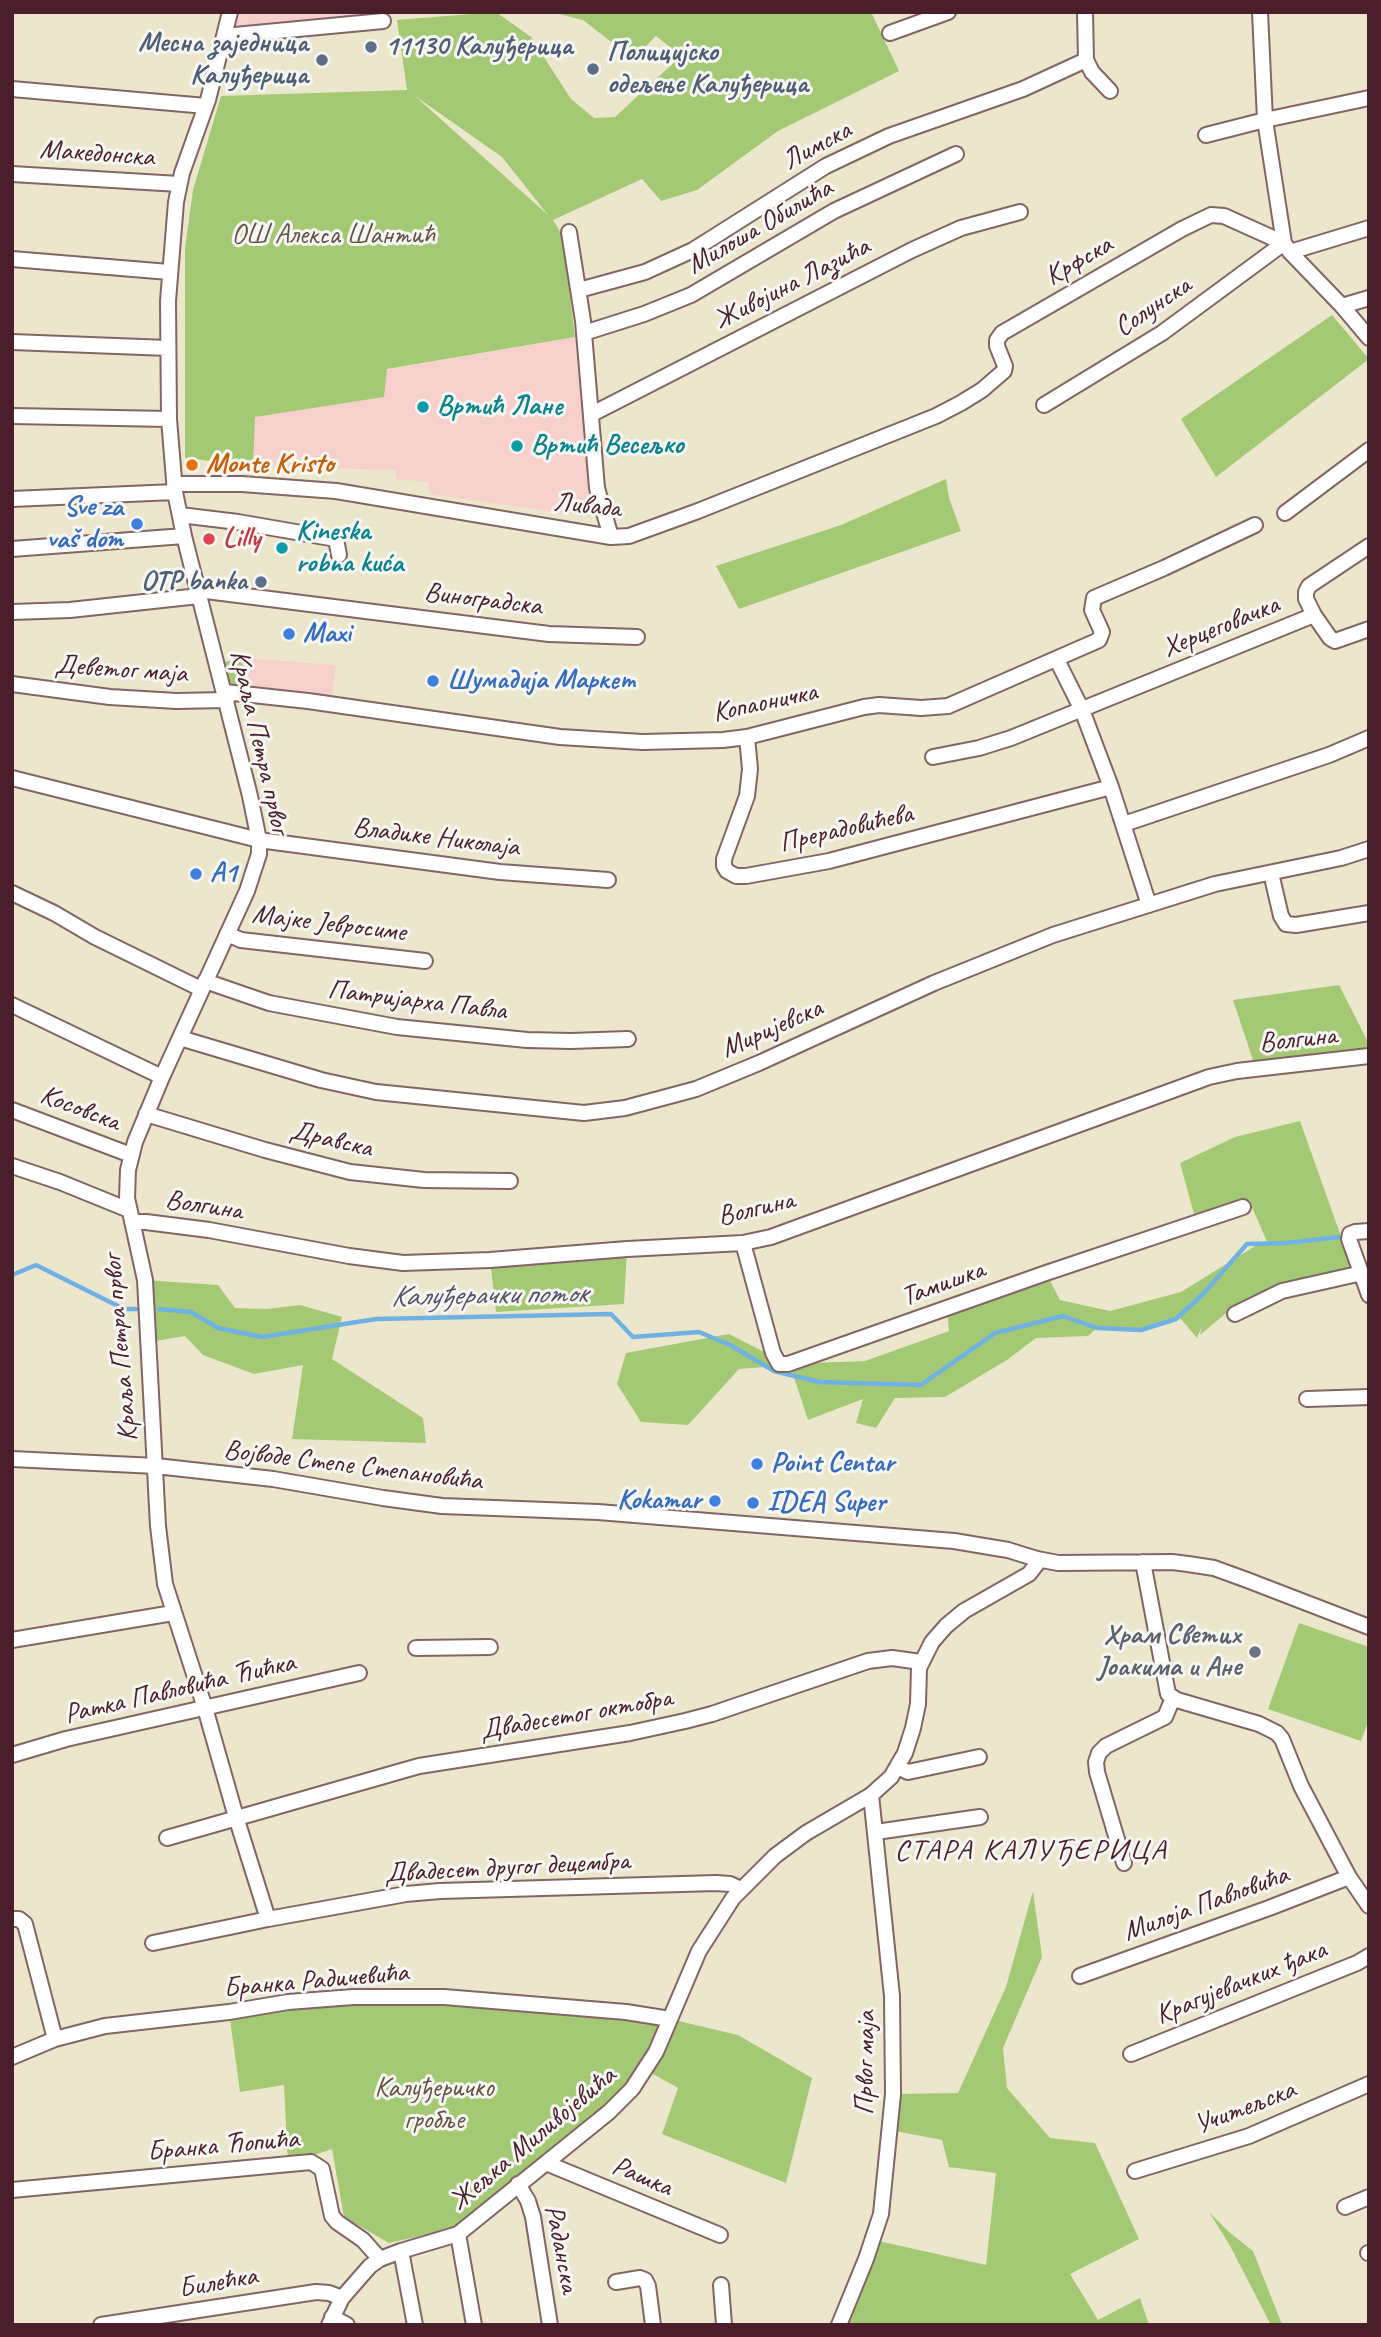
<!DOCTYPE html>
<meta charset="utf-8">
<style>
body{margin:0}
#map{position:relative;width:1381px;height:2337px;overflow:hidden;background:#ece7cc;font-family:Caveat,sans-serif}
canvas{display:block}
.frame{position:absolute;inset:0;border:14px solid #4a1f2b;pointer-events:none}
</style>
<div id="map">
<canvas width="1381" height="2337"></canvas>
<div class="frame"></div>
</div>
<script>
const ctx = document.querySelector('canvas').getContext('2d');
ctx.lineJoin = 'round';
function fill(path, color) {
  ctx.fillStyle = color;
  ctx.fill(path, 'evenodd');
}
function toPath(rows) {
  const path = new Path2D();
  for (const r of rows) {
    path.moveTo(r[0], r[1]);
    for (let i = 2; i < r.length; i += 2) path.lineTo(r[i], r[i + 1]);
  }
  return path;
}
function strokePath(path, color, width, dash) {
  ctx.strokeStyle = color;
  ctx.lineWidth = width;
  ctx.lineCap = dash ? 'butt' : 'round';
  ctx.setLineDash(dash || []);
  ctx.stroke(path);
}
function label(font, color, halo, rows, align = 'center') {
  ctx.font = font + ' Caveat,sans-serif';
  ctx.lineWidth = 6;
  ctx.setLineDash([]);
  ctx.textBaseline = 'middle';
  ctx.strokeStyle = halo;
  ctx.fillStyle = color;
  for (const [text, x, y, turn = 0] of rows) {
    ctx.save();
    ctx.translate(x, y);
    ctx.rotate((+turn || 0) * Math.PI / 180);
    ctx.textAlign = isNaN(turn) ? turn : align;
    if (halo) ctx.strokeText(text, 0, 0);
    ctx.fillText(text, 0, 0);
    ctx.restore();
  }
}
const built = toPath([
 [237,12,354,12,356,24,231,35],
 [575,337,591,517,430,494,428,482,396,479,396,470,253,466,254,417,384,397,386,370],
 [244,658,336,665,332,696,241,685]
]);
const green = toPath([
 [496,12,531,37,571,99,594,118,615,117,681,56,656,36,633,59,583,20,551,12,871,12,899,71,778,131,697,190,661,201,642,179,553,220,562,235,575,337,387,369,384,397,255,417,253,466,185,458,185,248,193,190,221,96,407,90,397,20],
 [415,96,502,157,548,215],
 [1332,315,1369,359,1216,477,1181,419],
 [946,479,949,498,961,531,739,609,716,566,841,525],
 [244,658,241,685,230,685,225,662],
 [1339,985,1369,1044,1369,1056,1256,1069,1233,1000],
 [1300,1121,1354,1273,1231,1309,1200,1335,1202,1326,1197,1338,1180,1318,1159,1323,1136,1332,1097,1328,1088,1336,1036,1338,1007,1360,945,1397,895,1398,876,1428,856,1423,863,1399,808,1420,790,1365,739,1369,688,1425,641,1422,617,1384,626,1353,729,1334,788,1364,865,1361,949,1331,947,1308,1046,1273,1060,1300,1110,1311,1181,1292,1257,1245,1268,1244,1249,1200,1194,1214,1180,1163,1235,1137],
 [627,1249,624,1304,496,1312,490,1260],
 [145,1280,218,1285,235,1308,267,1309,300,1305,342,1317,332,1359,423,1418,426,1443,292,1439,303,1365,254,1374,203,1355,185,1336,149,1342],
 [1299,1623,1369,1647,1369,1719,1361,1741,1268,1709],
 [1033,1891,1042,1957,1003,2048,1007,2088,1050,2138,1095,2143,1139,2239,1070,2274,1098,2320,1140,2298,1149,2325,843,2325,874,2240,986,2265,996,2173,949,2167,942,2140,890,2130,893,2094,958,2093,1006,1987],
 [444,1997,660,2021,645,2062,611,2103,451,2229,389,2243,344,2217,332,2149,288,2164,284,2085,240,2092,229,2012],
 [670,2019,738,2035,812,2078,786,2183,662,2134,678,2088,646,2070],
 [1209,2212,1229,2232,1253,2251,1281,2322,1284,2325,1271,2325,1229,2244]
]);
const stream = toPath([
 [12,1275,36,1265,124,1309,136,1309],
 [159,1309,191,1312,218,1328,262,1337,376,1319,611,1314,633,1337,699,1332,730,1345,774,1371,819,1382,921,1385,995,1333,1063,1316,1097,1328,1141,1330,1176,1319,1203,1294,1247,1244,1286,1243,1339,1237]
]);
const minor = toPath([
 [230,12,208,100,182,173,176,202,168,301,169,419,175,492,184,536,250,796,259,840,259,854,247,891,162,1077,135,1142,128,1170,127,1198,145,1280,158,1526,165,1584,205,1708,236,1817,268,1919],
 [1085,12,1086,60,1092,72,1110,91],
 [890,33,948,12],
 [224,36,383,21],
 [12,89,206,106],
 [1206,135,1265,120,1369,98],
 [12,174,179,184],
 [569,232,583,321,597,488,611,537],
 [1290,252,1369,228],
 [12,259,169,272],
 [579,290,645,272,693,250,826,166,889,136,1023,89,1086,60],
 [1342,306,1369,298],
 [584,333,644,314,691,295,834,211,956,154],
 [12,342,168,348],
 [1044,405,1162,333,1284,243,1265,120,1260,12],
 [592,414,912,250,961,228,1020,212],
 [12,416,169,419],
 [174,484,242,484,336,491,611,537,629,536,698,511,936,416,961,403,982,390,1004,371,1005,366,997,346,997,340,1002,333,1182,229,1211,215,1224,216,1284,243,1290,252,1342,306,1369,338],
 [12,499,175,492],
 [1285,513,1369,450],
 [180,515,238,522,336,539,339,555],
 [1369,546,1309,586,1306,592,1306,599,1314,615,1330,638,1335,641,1369,629],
 [12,549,184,536],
 [198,590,549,634,637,637],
 [12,612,70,610,199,596],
 [1057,660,1082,710,1111,787,1149,905],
 [12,684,110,697,176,701,227,700],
 [225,692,308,701,560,737,642,742,723,740,747,737,864,707,879,705,921,708,948,706,1099,640,1102,632,1092,610,1094,598,1164,568,1255,525],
 [747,737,750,769,747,796,724,859,724,866,727,871,736,876,746,876,829,861,1111,787],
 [933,757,979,748,1011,738,1314,615],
 [12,778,259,840,500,872,608,880],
 [1124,824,1329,755,1369,738],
 [1271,873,1281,916,1286,924,1296,925,1369,913],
 [12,893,54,913,95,937,201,989],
 [227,934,241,940,425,961],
 [205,981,269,1003,397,1027,527,1040,571,1041,628,1039],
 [12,1005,162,1077],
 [180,1038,321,1080,376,1092,584,1113,625,1108,696,1089,759,1063,934,983,1053,935,1215,884,1341,858,1369,849],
 [12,1110,131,1155],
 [146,1114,265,1150,350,1172,424,1180,510,1181],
 [12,1166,60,1182,129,1210],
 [132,1222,146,1222,209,1230,349,1256,403,1263,490,1260,627,1249,743,1243,771,1237,1209,1077,1237,1071,1369,1056],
 [1369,1231,1355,1232,1350,1234,1349,1239,1369,1295],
 [743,1243,773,1353,779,1364,788,1364,1046,1273,1243,1207],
 [1235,1314,1282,1291,1362,1273],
 [1307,1399,1369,1397],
 [12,1459,156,1466,273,1479,383,1498,442,1506,598,1512,954,1541,1008,1550,1037,1559,1058,1563,1172,1562,1188,1564,1214,1568,1247,1580,1369,1627],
 [1143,1562,1168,1694,1177,1700,1259,1724,1277,1733,1282,1739,1301,1786,1349,1877,1369,1906],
 [12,1640,173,1613],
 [416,1648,490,1647],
 [12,1755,66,1739,359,1673],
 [897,1767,908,1772,979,1757],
 [876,1832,980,1817],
 [167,1838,419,1766,630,1733,685,1721,712,1714,868,1661,892,1658,921,1662],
 [1124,1863,1097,1772,1096,1762,1099,1753,1106,1746,1165,1717,1173,1698],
 [12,1919,19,1919,25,1924,55,2039],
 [153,1943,268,1919,406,1894,440,1891,716,1883,730,1884,741,1889],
 [1080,1976,1269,1908,1349,1877],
 [1131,2054,1357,1963,1369,1956],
 [12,2057,55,2039,105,2026,229,2012,288,2002,353,1997,444,1997,626,2012,670,2019],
 [546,2163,720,2235],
 [1135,2171,1249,2136,1369,2084],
 [518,2184,528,2201,533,2217,550,2325],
 [12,2190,311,2162,322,2169,332,2216,337,2222,363,2240,380,2259],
 [1345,2207,1369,2197],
 [458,2234,474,2325],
 [401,2251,415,2325],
 [1368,2253,1369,2253],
 [616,2282,640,2278,645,2280,648,2286,653,2325],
 [721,2285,724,2325],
 [332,2317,347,2325],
 [101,2325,316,2292,329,2293,342,2298],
 [329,2325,342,2298,370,2266,380,2259,401,2251,458,2234,609,2112,632,2089,656,2052,699,1951,733,1898,775,1856,806,1833,871,1795,891,1777,905,1753,913,1728,918,1704,919,1668,932,1642,946,1626,964,1611,1029,1574,1036,1565,1037,1559],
 [839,2325,866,2259,881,2214,893,2094,892,1996,871,1795]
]);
const markers = [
 [371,47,7,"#5c6f8a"],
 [322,60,7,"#5c6f8a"],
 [593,69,7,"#5c6f8a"],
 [423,407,7,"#0f9aa8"],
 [517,446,7,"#0f9aa8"],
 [192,465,7,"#e8710a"],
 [137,524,7,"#3f7fe0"],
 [209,539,7,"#e0444e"],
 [282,548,7,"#0f9aa8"],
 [261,582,7,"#5c6f8a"],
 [289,634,7,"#3f7fe0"],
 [433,681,7,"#3f7fe0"],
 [196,874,7,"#3f7fe0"],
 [757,1464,7,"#3f7fe0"],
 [715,1501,7,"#3f7fe0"],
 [753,1503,7,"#3f7fe0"],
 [1255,1652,7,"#6b7280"]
];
const serviceNames = [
 ["Месна заједница",308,44],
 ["Калуђерица",308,76],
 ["11130 Калуђерица",385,47,"left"],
 ["Полицијско",607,53,"left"],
 ["одељење Калуђерица",607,85,"left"],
 ["OTP banka",247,582]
];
const streetNames = [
 ["Лимска",817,146,-28],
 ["Македонска",97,154,4],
 ["Милоша Обилића",760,227,-30],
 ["Крфска",1079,261,-30],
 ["Живојина Лазића",792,284,-27],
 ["Солунска",1153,307,-34],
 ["Ливада",587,506,6],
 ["Виноградска",483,600,7],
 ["Херцеговачка",1221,627,-22],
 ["Деветог маја",121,670,4],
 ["Копаоничка",765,703,-12],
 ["Краља Петра првог",259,742,77],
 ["Прерадовићева",846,829,-13],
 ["Владике Николаја",436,838,7],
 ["Мајке Јевросиме",329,924,7],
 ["Патријарха Павла",417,1001,7],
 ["Миријевска",772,1029,-24],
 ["Волгина",1298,1040,-6],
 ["Косовска",80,1109,21],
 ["Дравска",331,1140,13],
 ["Волгина",204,1206,9],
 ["Волгина",756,1209,-13],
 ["Тамишка",943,1284,-20],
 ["Краља Петра првог",121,1348,-95],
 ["Војводе Степе Степановића",353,1466,7],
 ["Ратка Павловића Ћићка",180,1689,-13],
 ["Двадесетог октобра",576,1715,-10],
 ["Двадесет другог децембра",507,1868,-3],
 ["Милоја Павловића",1206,1904,-20],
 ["Бранка Радичевића",316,1981,-5],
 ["Крагујевачких ђака",1241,1983,-22],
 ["Првог маја",866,2063,-89],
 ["Учитељска",1245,2108,-21],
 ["Жељка Миливојевића",533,2139,-40],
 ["Бранка Ћопића",223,2146,-5],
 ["Рашка",642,2177,23],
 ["Раданска",561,2249,79],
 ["Билећка",218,2283,-10]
];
const parkNames = [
 ["ОШ Алекса Шантић",333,236],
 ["Калуђеричко",434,2089],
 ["гробље",434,2121]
];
const cultureNames = [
 ["Вртић Лане",437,407],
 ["Вртић Весељко",531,446],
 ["Kineska",296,532],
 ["robna kuća",296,564]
];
const foodNames = [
 ["Monte Kristo",206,465]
];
const shopNames = [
 ["Sve za",123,508,"right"],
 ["vaš dom",123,540,"right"],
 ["Maxi",303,634],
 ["Шумадија Маркет",447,681],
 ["A1",210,874],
 ["Point Centar",771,1464],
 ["Kokamar",701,1501,"right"],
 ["IDEA Super",767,1503]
];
const healthNames = [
 ["Lilly",223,539]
];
const worshipNames = [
 ["Храм Светих",1241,1636],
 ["Јоакима и Ане",1241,1668]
];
const waterNames = [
 ["Калуђерачки поток",489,1296,-1]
];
const neighbourhoodNames = [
 ["СТАРА КАЛУЂЕРИЦА",1031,1851]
];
fill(built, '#f7d0cb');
fill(green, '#a3c974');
strokePath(stream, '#6fb1e3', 4.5);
strokePath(minor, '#836563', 18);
strokePath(minor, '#fff', 14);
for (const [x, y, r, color] of markers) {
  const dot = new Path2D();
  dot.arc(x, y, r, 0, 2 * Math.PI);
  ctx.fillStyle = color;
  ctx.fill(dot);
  strokePath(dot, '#f6f6f2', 2.5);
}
label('bold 28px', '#4e5e75', '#f6f6f2', serviceNames, 'right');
label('28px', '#4a1f2b', '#f6f6f2', streetNames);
label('28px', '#655241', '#f6f6f2', parkNames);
label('bold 28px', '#0d838f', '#f6f6f2', cultureNames, 'left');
label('bold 28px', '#c56008', '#f6f6f2', foodNames, 'left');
label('bold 28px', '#366cbe', '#f6f6f2', shopNames, 'left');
label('bold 28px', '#be3a42', '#f6f6f2', healthNames, 'left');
label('bold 28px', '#5b616d', '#f6f6f2', worshipNames, 'right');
label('italic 30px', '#57526b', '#f6f6f2', waterNames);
ctx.letterSpacing = '2px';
label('30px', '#4a1f2b', '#f6f6f2', neighbourhoodNames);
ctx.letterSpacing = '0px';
</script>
